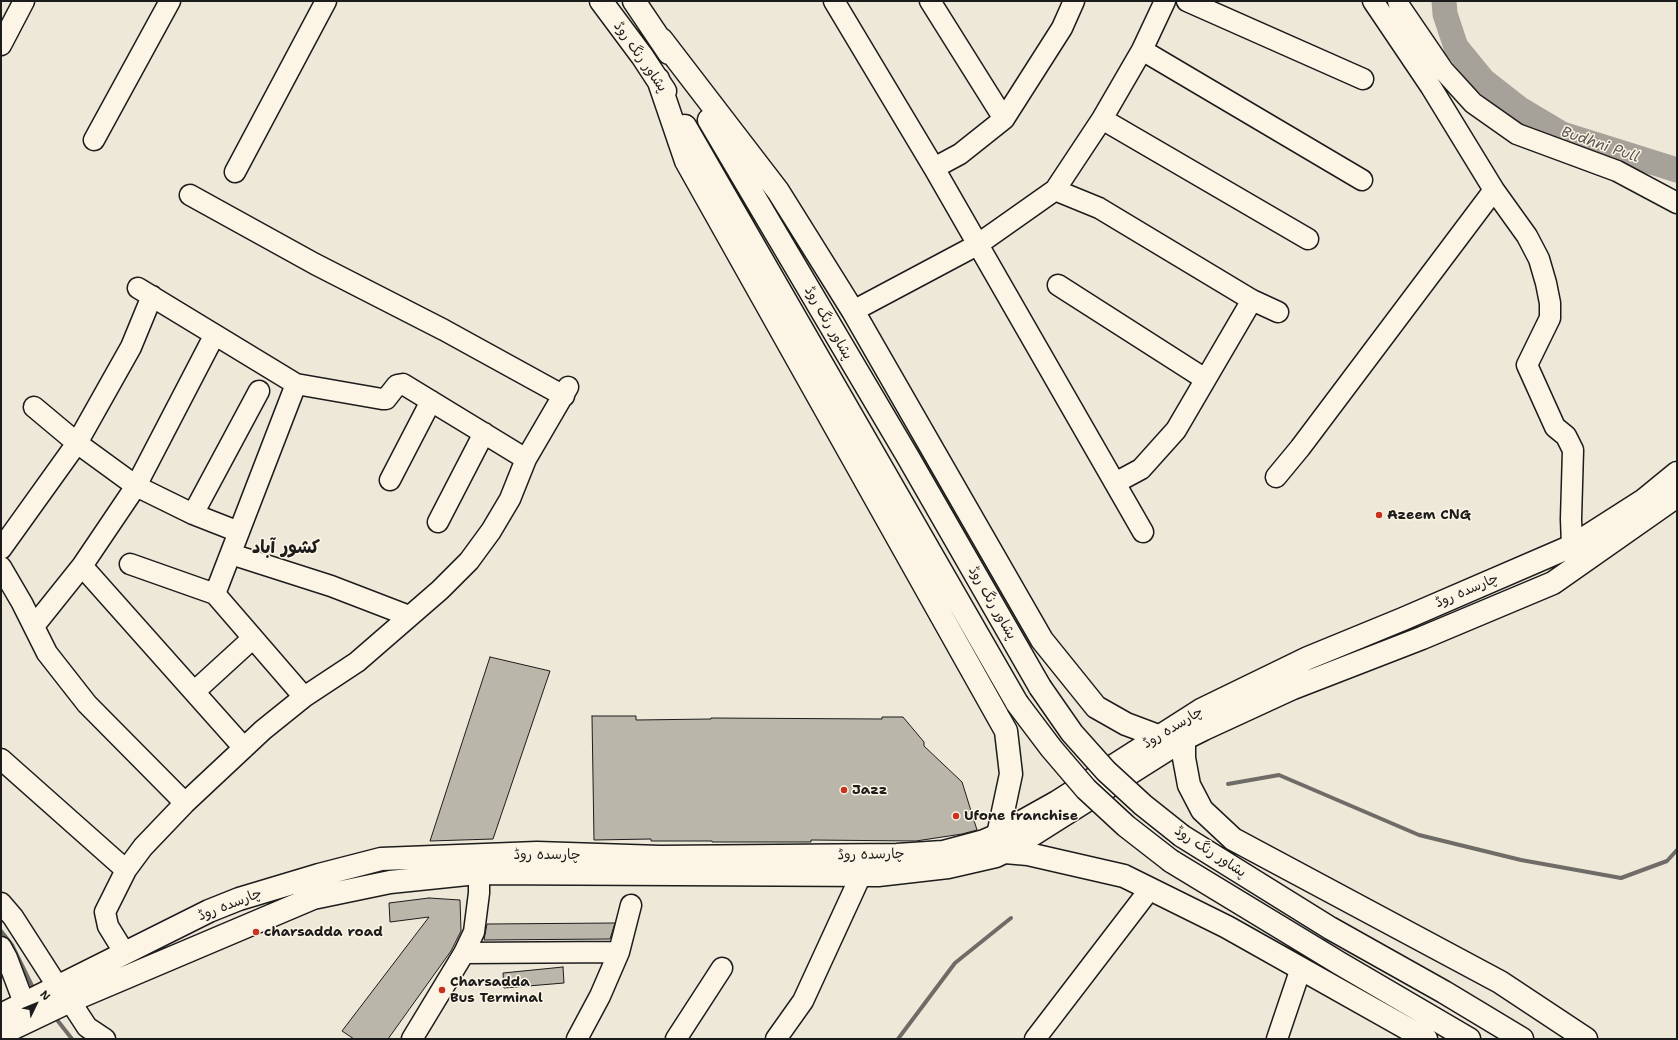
<!DOCTYPE html>
<meta charset="utf-8">
<style>
body{margin:0}
#map{position:relative;width:1678px;height:1040px;overflow:hidden;background:#eee8d9;font-family:"Shantell Sans",sans-serif}
canvas{display:block}
.frame{position:absolute;inset:0;border:2px solid #1c1c1c;pointer-events:none}
.north{position:absolute;left:16px;top:984px;width:40px;height:40px;-webkit-text-stroke:3px #fcf5e5;paint-order:stroke;rotate:47deg;font-size:11px;font-weight:700;line-height:16px;text-align:center;color:#1c1c1c}
.north::after{content:'';display:block;margin:auto;width:14px;height:18px;background:#1c1c1c;clip-path:polygon(50% 0,100% 100%,50% 72%,0 100%)}
</style>
<div id="map">
<canvas width="1678" height="1040"></canvas>
<div class="frame"></div>
<div class="north">N</div>
</div>
<script>
const ctx = document.querySelector('canvas').getContext('2d');
ctx.lineJoin = 'round';
function toPath(rows) {
  const path = new Path2D();
  for (const r of rows) {
    path.moveTo(r[0], r[1]);
    for (let i = 2; i < r.length; i += 2) path.lineTo(r[i], r[i + 1]);
  }
  return path;
}
function strokePath(path, color, width, dash) {
  ctx.strokeStyle = color;
  ctx.lineWidth = width;
  ctx.lineCap = dash ? 'butt' : 'round';
  ctx.setLineDash(dash || []);
  ctx.stroke(path);
}
function fill(path, color) {
  ctx.fillStyle = color;
  ctx.fill(path, 'evenodd');
}
function label(font, color, halo, rows, align = 'center') {
  ctx.font = font + ' "Shantell Sans","Playpen Sans Arabic",sans-serif';
  ctx.lineWidth = 3;
  ctx.setLineDash([]);
  ctx.textBaseline = 'middle';
  ctx.strokeStyle = halo;
  ctx.fillStyle = color;
  for (const [text, x, y, turn = 0] of rows) {
    ctx.save();
    ctx.translate(x, y);
    ctx.rotate((+turn || 0) * Math.PI / 180);
    ctx.textAlign = isNaN(turn) ? turn : align;
    if (halo) ctx.strokeText(text, 0, 0);
    ctx.fillText(text, 0, 0);
    ctx.restore();
  }
}
const stream = toPath([
 [1228,784,1279,775,1419,835,1521,860,1621,878,1667,861,1677,850],
 [1,931,12,945,35,992],
 [54,1016,72,1039],
 [898,1039,955,963,1011,918]
]);
const river = toPath([
 [1444,1,1445,14,1456,47,1483,80,1520,109,1562,134,1677,170]
]);
const building = toPath([
 [490,657,550,671,493,839,430,841,490,657],
 [592,716,636,716,636,720,711,719,711,718,882,719,882,717,903,717,924,742,924,746,962,782,977,830,962,834,916,841,811,840,811,842,712,842,712,841,651,841,651,839,594,840,592,716],
 [429,898,460,900,461,931,451,951,388,1039,354,1039,342,1031,429,917,390,922,389,903,429,898],
 [615,923,610,939,484,940,487,924,615,923],
 [563,967,564,983,504,988,503,973,563,967]
]);
const minor = toPath([
 [834,1,934,168],
 [930,1,1004,119],
 [1074,1,1062,28,1004,119,960,154,934,168,1143,532],
 [1187,1,1363,79],
 [1373,1,1431,87,1494,190,1527,236,1539,259,1546,283,1550,303,1550,318,1527,365,1555,427,1566,436,1573,450,1571,519,1572,546],
 [1398,1,1400,7,1443,70,1473,103,1517,134,1617,171,1677,203],
 [1,45,24,1],
 [1142,50,1362,180],
 [1102,119,1308,239],
 [94,140,170,1],
 [235,172,326,1],
 [1055,190,1099,208,1252,300,1278,312],
 [190,195,315,264,444,330,564,396],
 [1058,285,1205,379],
 [138,288,296,384,382,399,386,399,397,385,403,384,526,459],
 [853,311,977,245,1055,190,1102,119,1142,50,1165,1],
 [296,384,215,594,304,697],
 [34,407,77,443,136,486,193,514,239,532],
 [1276,477,1300,448,1494,190],
 [390,480,431,401],
 [1115,483,1141,469,1176,430,1252,300],
 [193,514,259,391],
 [438,522,484,433],
 [1,549,77,443,131,347,152,296],
 [231,554,331,586,409,616],
 [130,564,215,594],
 [82,566,244,748],
 [1,567,22,603,47,653,87,704,185,803],
 [34,626,82,566,136,486,214,336],
 [194,692,252,639],
 [1,759,126,870],
 [1,903,13,917,58,987],
 [1,947,7,958,24,1003],
 [124,952,108,926,105,912,126,870,143,847,185,803,263,730,304,697,357,662,440,590,469,561,491,531,510,499,526,459,568,387],
 [464,953,619,952],
 [70,1001,87,1027,105,1039],
 [412,1039,464,953,474,932,479,893,479,858],
 [577,1039,600,996,619,952,631,905],
 [676,1039,722,968],
 [776,1039,803,1001,861,875],
 [1035,1039,1150,889],
 [1277,1039,1301,968]
]);
const major = toPath([
 [1,1015,209,911,239,899,319,875,381,859,537,853,660,857,897,855,943,852,984,841,998,835,1057,802,1201,710,1308,658,1403,619,1572,546,1644,500,1677,473],
 [1,1034,70,1001,313,898,390,882,477,873,878,875,948,867,996,856,1010,849,1184,739,1204,729,1293,688,1422,638,1553,583,1677,496]
]);
const highway = toPath([
 [601,1,642,56,665,91],
 [634,1,669,53],
 [662,40,778,191,853,311,1042,640,1096,707,1126,724,1158,736],
 [658,79,686,161,1006,731,1011,774,998,835],
 [709,120,908,457,1040,687],
 [685,126,1017,703],
 [1184,739,1184,758,1189,785,1202,810,1233,839,1500,982,1586,1039],
 [1182,836,1330,928,1444,992,1522,1039],
 [1005,852,1028,854,1124,876,1227,927,1426,1039],
 [1171,861,1339,963,1469,1039]
]);
const highwayBridge = toPath([
 [1040,687,1072,733,1106,771,1143,805,1182,836],
 [1017,703,1051,748,1086,789,1126,826,1171,861]
]);
const markers = [
 [1379,515,4,"#c8321e"],
 [844,790,4,"#c8321e"],
 [956,816,4,"#c8321e"],
 [256,932,4,"#c8321e"],
 [442,990,4,"#c8321e"]
];
const streetNames = [
 ["پشاور رنگ روڈ",640,57,55],
 ["پشاور رنگ روڈ",828,323,60],
 ["چارسدہ روڈ",1467,591,-23],
 ["پشاور رنگ روڈ",992,603,60],
 ["چارسدہ روڈ",1173,728,-31],
 ["پشاور رنگ روڈ",1210,852,33],
 ["چارسدہ روڈ",547,855],
 ["چارسدہ روڈ",871,855,-1],
 ["چارسدہ روڈ",230,905,-21]
];
const poiNames = [
 ["Azeem CNG",1387,515],
 ["Jazz",852,790],
 ["Ufone franchise",964,816],
 ["charsadda road",264,932],
 ["Charsadda",450,982],
 ["Bus Terminal",450,998]
];
const waterNames = [
 ["Budhni Pull",1600,145,19]
];
const districtNames = [
 ["کشور آباد",286,548]
];
strokePath(stream, '#6f6c67', 4);
strokePath(river, '#a7a299', 25);
fill(building, '#bab6aa');
strokePath(building, '#1c1c1c', 1);
strokePath(minor, '#1c1c1c', 23);
strokePath(major, '#1c1c1c', 25);
strokePath(highway, '#1c1c1c', 25);
strokePath(minor, '#fcf5e5', 20);
strokePath(major, '#fcf5e5', 22);
strokePath(highway, '#fcf5e5', 22);
strokePath(highwayBridge, '#1c1c1c', 25, []);
strokePath(highwayBridge, '#fcf5e5', 22);
for (const [x, y, r, color] of markers) {
  const dot = new Path2D();
  dot.arc(x, y, r, 0, 2 * Math.PI);
  ctx.fillStyle = color;
  ctx.fill(dot);
  strokePath(dot, '#fcf5e5', 1.5);
}
label('14px', '#1c1c1c', '#fcf5e5', streetNames);
label('bold 14px', '#1c1c1c', '#fcf5e5', poiNames, 'left');
label('italic 15px', '#5b5854', '#fcf5e5', waterNames);
label('bold 18px', '#1c1c1c', '#fcf5e5', districtNames);
</script>
